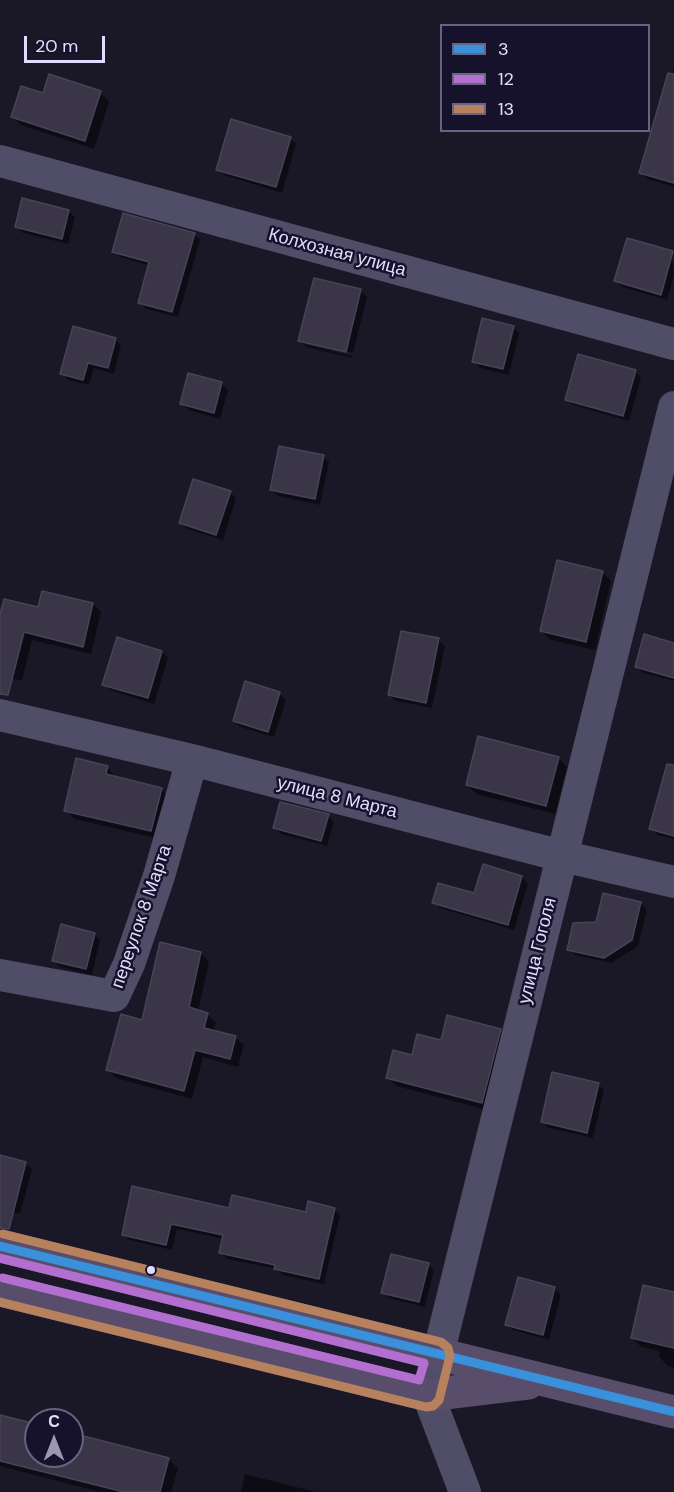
<!DOCTYPE html>
<meta charset="utf-8">
<style>
body{margin:0}
#map{position:relative;width:674px;height:1492px;overflow:hidden;background:#1a1826;font-family:"DM Sans",sans-serif}
canvas{display:block}
.legend{position:absolute;left:440px;top:24px;width:210px;height:108px;box-sizing:border-box;background:#17122c;border:2px solid #686380;margin:0;padding:8px 10px;list-style:none;font-size:18px;color:#e2ddff}
.legend li{display:flex;align-items:center;gap:12px;height:30px}
.legend b{width:30px;border:2px solid #686380}
.north{position:absolute;left:24px;top:1408px;width:60px;height:60px;box-sizing:border-box;background:#17122c;border:2px solid #686380;border-radius:50%;rotate:0deg;font-size:16px;font-weight:700;line-height:24px;text-align:center;color:#e2ddff}
.north::after{content:'';display:block;margin:auto;width:21px;height:27px;background:#9c98b3;clip-path:polygon(50% 0,100% 100%,50% 72%,0 100%)}
.scale{position:absolute;left:24px;top:36px;width:81px;height:27px;box-sizing:border-box;border:3px solid #e2ddff;border-top:0;padding-left:8px;font-size:18px;line-height:21px;white-space:nowrap;color:#e2ddff;-webkit-text-stroke:4px #17122c;paint-order:stroke}
</style>
<div id="map">
<canvas width="674" height="1492"></canvas>
<ul class="legend">
<li><b style="height:8px;background:#3a90db"></b>3</li>
<li><b style="height:8px;background:#b36fd0"></b>12</li>
<li><b style="height:8px;background:#b6815c"></b>13</li>
</ul>
<div class="north">С</div>
<div class="scale">20 m</div>
</div>
<script>
const ctx = document.querySelector('canvas').getContext('2d');
ctx.lineJoin = 'round';
function fill(path, color) {
  ctx.fillStyle = color;
  ctx.fill(path, 'evenodd');
}
function toPath(rows) {
  const path = new Path2D();
  for (const r of rows) {
    path.moveTo(r[0], r[1]);
    for (let i = 2; i < r.length; i += 2) path.lineTo(r[i], r[i + 1]);
  }
  return path;
}
function strokePath(path, color, width, dash) {
  ctx.strokeStyle = color;
  ctx.lineWidth = width;
  ctx.lineCap = dash ? 'butt' : 'round';
  ctx.setLineDash(dash || []);
  ctx.stroke(path);
}
function label(font, color, halo, rows, align = 'center') {
  ctx.font = font + ' "DM Sans",sans-serif';
  ctx.lineWidth = 5;
  ctx.setLineDash([]);
  ctx.textBaseline = 'middle';
  ctx.strokeStyle = halo;
  ctx.fillStyle = color;
  for (const [text, x, y, turn = 0] of rows) {
    ctx.save();
    ctx.translate(x, y);
    ctx.rotate((+turn || 0) * Math.PI / 180);
    ctx.textAlign = isNaN(turn) ? turn : align;
    if (halo) ctx.strokeText(text, 0, 0);
    ctx.fillText(text, 0, 0);
    ctx.restore();
  }
}
const shadow = toPath([
 [674,68,674,187,647,179,641,173],
 [100,92,109,102,94,149,21,125,12,116],
 [290,138,296,144,282,193,224,175,218,169],
 [68,211,75,217,68,244,23,233,17,227],
 [194,234,200,240,178,317,146,309,140,302,150,266,120,257,114,251],
 [672,252,674,275,667,300,622,287,616,281],
 [315,280,361,291,367,297,353,353,305,341,305,344,352,356,352,358,306,347,300,341],
 [513,327,519,333,509,375,480,368,474,362],
 [115,339,121,345,114,374,94,368,89,385,68,380,62,373],
 [635,371,641,377,629,421,573,405,567,399],
 [189,375,222,383,228,390,220,419,188,410,182,404],
 [323,456,329,462,320,505,278,496,272,490],
 [230,492,236,498,223,540,187,529,181,523],
 [602,572,611,581,595,650,551,640,541,631],
 [93,604,101,612,91,654,32,640,22,681,0,675,0,621,39,609],
 [439,640,445,646,432,708,396,701,389,695],
 [674,644,674,681,643,673,636,667],
 [162,652,168,658,154,704,110,690,104,684],
 [279,693,286,700,274,737,240,727,234,721],
 [558,758,567,767,555,814,476,794,467,785],
 [77,760,108,768,116,778,161,789,170,798,160,839,75,819,65,810],
 [674,802,674,839,657,835,651,828],
 [328,815,334,822,327,846,281,834,275,828],
 [484,866,522,877,528,884,514,930,440,908,434,902,475,895],
 [641,903,647,910,638,946,611,963,575,955,569,949,597,923],
 [94,934,100,940,92,975,60,967,53,961],
 [201,953,209,962,198,1011,207,1014,216,1022,213,1031,235,1037,244,1045,238,1067,203,1057,192,1099,116,1078,108,1070,143,1022],
 [500,1030,509,1040,491,1111,396,1086,387,1077,413,1057,442,1042],
 [598,1084,604,1090,593,1138,549,1128,542,1122],
 [0,1156,25,1163,32,1169,20,1214,0,1208],
 [231,1209,307,1213,334,1209,340,1215,324,1284,282,1275,277,1269,227,1259,221,1253,224,1239,177,1229,172,1250,129,1240,123,1234],
 [428,1264,434,1270,425,1307,389,1298,383,1292],
 [555,1288,561,1295,549,1340,513,1330,507,1324],
 [674,1294,674,1368,668,1366,659,1357,660,1351,641,1347,632,1338],
 [0,1416,36,1425,36,1456,72,1456,72,1434,168,1459,178,1468,171,1492,100,1492,0,1466],
 [245,1474,316,1492,241,1492]
]);
const building = toPath([
 [668,73,674,74,674,183,639,173,668,73],
 [49,74,101,91,85,141,11,117,21,86,43,93,49,74],
 [231,119,291,137,276,187,216,170,231,119],
 [22,198,69,210,62,239,15,227,22,198],
 [123,213,195,233,172,312,138,303,149,262,112,252,123,213],
 [627,238,673,251,661,295,614,281,627,238],
 [314,278,361,289,346,352,298,341,314,278],
 [482,318,514,326,503,369,472,362,482,318],
 [73,326,116,338,108,368,88,363,83,380,60,374,73,326],
 [578,354,636,370,623,416,565,400,578,354],
 [188,373,222,382,214,413,180,404,188,373],
 [279,446,324,455,315,499,270,490,279,446],
 [193,479,231,491,216,535,179,523,193,479],
 [557,560,603,571,586,642,540,631,557,560],
 [42,591,93,603,83,647,24,632,8,695,0,694,0,614,4,599,38,607,42,591],
 [401,631,439,638,426,703,388,695,401,631],
 [644,634,674,643,674,678,635,667,644,634],
 [117,637,162,651,148,698,102,685,117,637],
 [245,681,280,692,268,732,233,721,245,681],
 [478,736,559,757,546,806,466,785,478,736],
 [76,758,108,766,106,774,162,788,151,831,64,811,76,758],
 [667,764,674,765,674,836,649,829,667,764],
 [280,802,329,814,321,841,273,828,280,802],
 [483,864,522,876,508,925,432,903,438,883,474,893,483,864],
 [603,893,641,902,632,940,604,958,567,950,573,923,596,922,603,893],
 [61,924,95,933,86,969,52,961,61,924],
 [160,942,201,952,189,1007,208,1013,204,1028,236,1036,230,1059,195,1050,184,1091,106,1070,121,1014,142,1020,160,942],
 [447,1015,501,1029,482,1103,386,1078,393,1050,412,1055,417,1034,441,1040,447,1015],
 [552,1072,599,1083,587,1133,541,1122,552,1072],
 [0,1155,26,1162,9,1229,0,1228,0,1155],
 [132,1186,229,1208,232,1195,306,1212,308,1201,335,1208,319,1279,274,1269,275,1265,219,1253,223,1235,171,1224,166,1245,122,1235,132,1186],
 [391,1254,429,1263,419,1302,381,1293,391,1254],
 [518,1277,555,1287,543,1335,505,1325,518,1277],
 [643,1285,674,1292,674,1348,631,1338,643,1285],
 [0,1415,36,1424,36,1456,72,1456,72,1433,169,1458,160,1492,124,1492,0,1461,0,1415]
]);
const minor = toPath([
 [0,161,674,344],
 [0,715,192,760,562,856,674,882],
 [0,975,114,996,129,964,159,876,192,760],
 [465,1492,428,1395,674,407]
]);
const major = toPath([
 [0,1246,674,1412],
 [0,1290,428,1395,528,1383]
]);
const bus1 = toPath([
 [0,1246,674,1412]
]);
const bus2 = toPath([
 [0,1258,424,1363,419,1380,3,1278]
]);
const bus3 = toPath([
 [0,1302,426,1407,433,1406,439,1400,450,1356,448,1348,441,1342,3,1234]
]);
const markers = [
 [151,1270,5,"#e2ddff"]
];
const streetNames = [
 ["Колхозная улица",337,253,15],
 ["улица 8 Марта",337,798,14],
 ["переулок 8 Марта",142,917,-71],
 ["улица Гоголя",538,951,-76]
];
fill(shadow, '#0007');
fill(building, '#3a3647');
strokePath(building, '#474358', 1.5);
strokePath(minor, '#4f4d67', 32);
strokePath(major, '#584e6b', 33);
strokePath(bus1, '#3a90db', 9);
strokePath(bus2, '#b36fd0', 9);
strokePath(bus3, '#b6815c', 9);
for (const [x, y, r, color] of markers) {
  const dot = new Path2D();
  dot.arc(x, y, r, 0, 2 * Math.PI);
  ctx.fillStyle = color;
  ctx.fill(dot);
  strokePath(dot, '#17122c', 2);
}
label('18px', '#e2ddff', '#17122c', streetNames);
</script>
